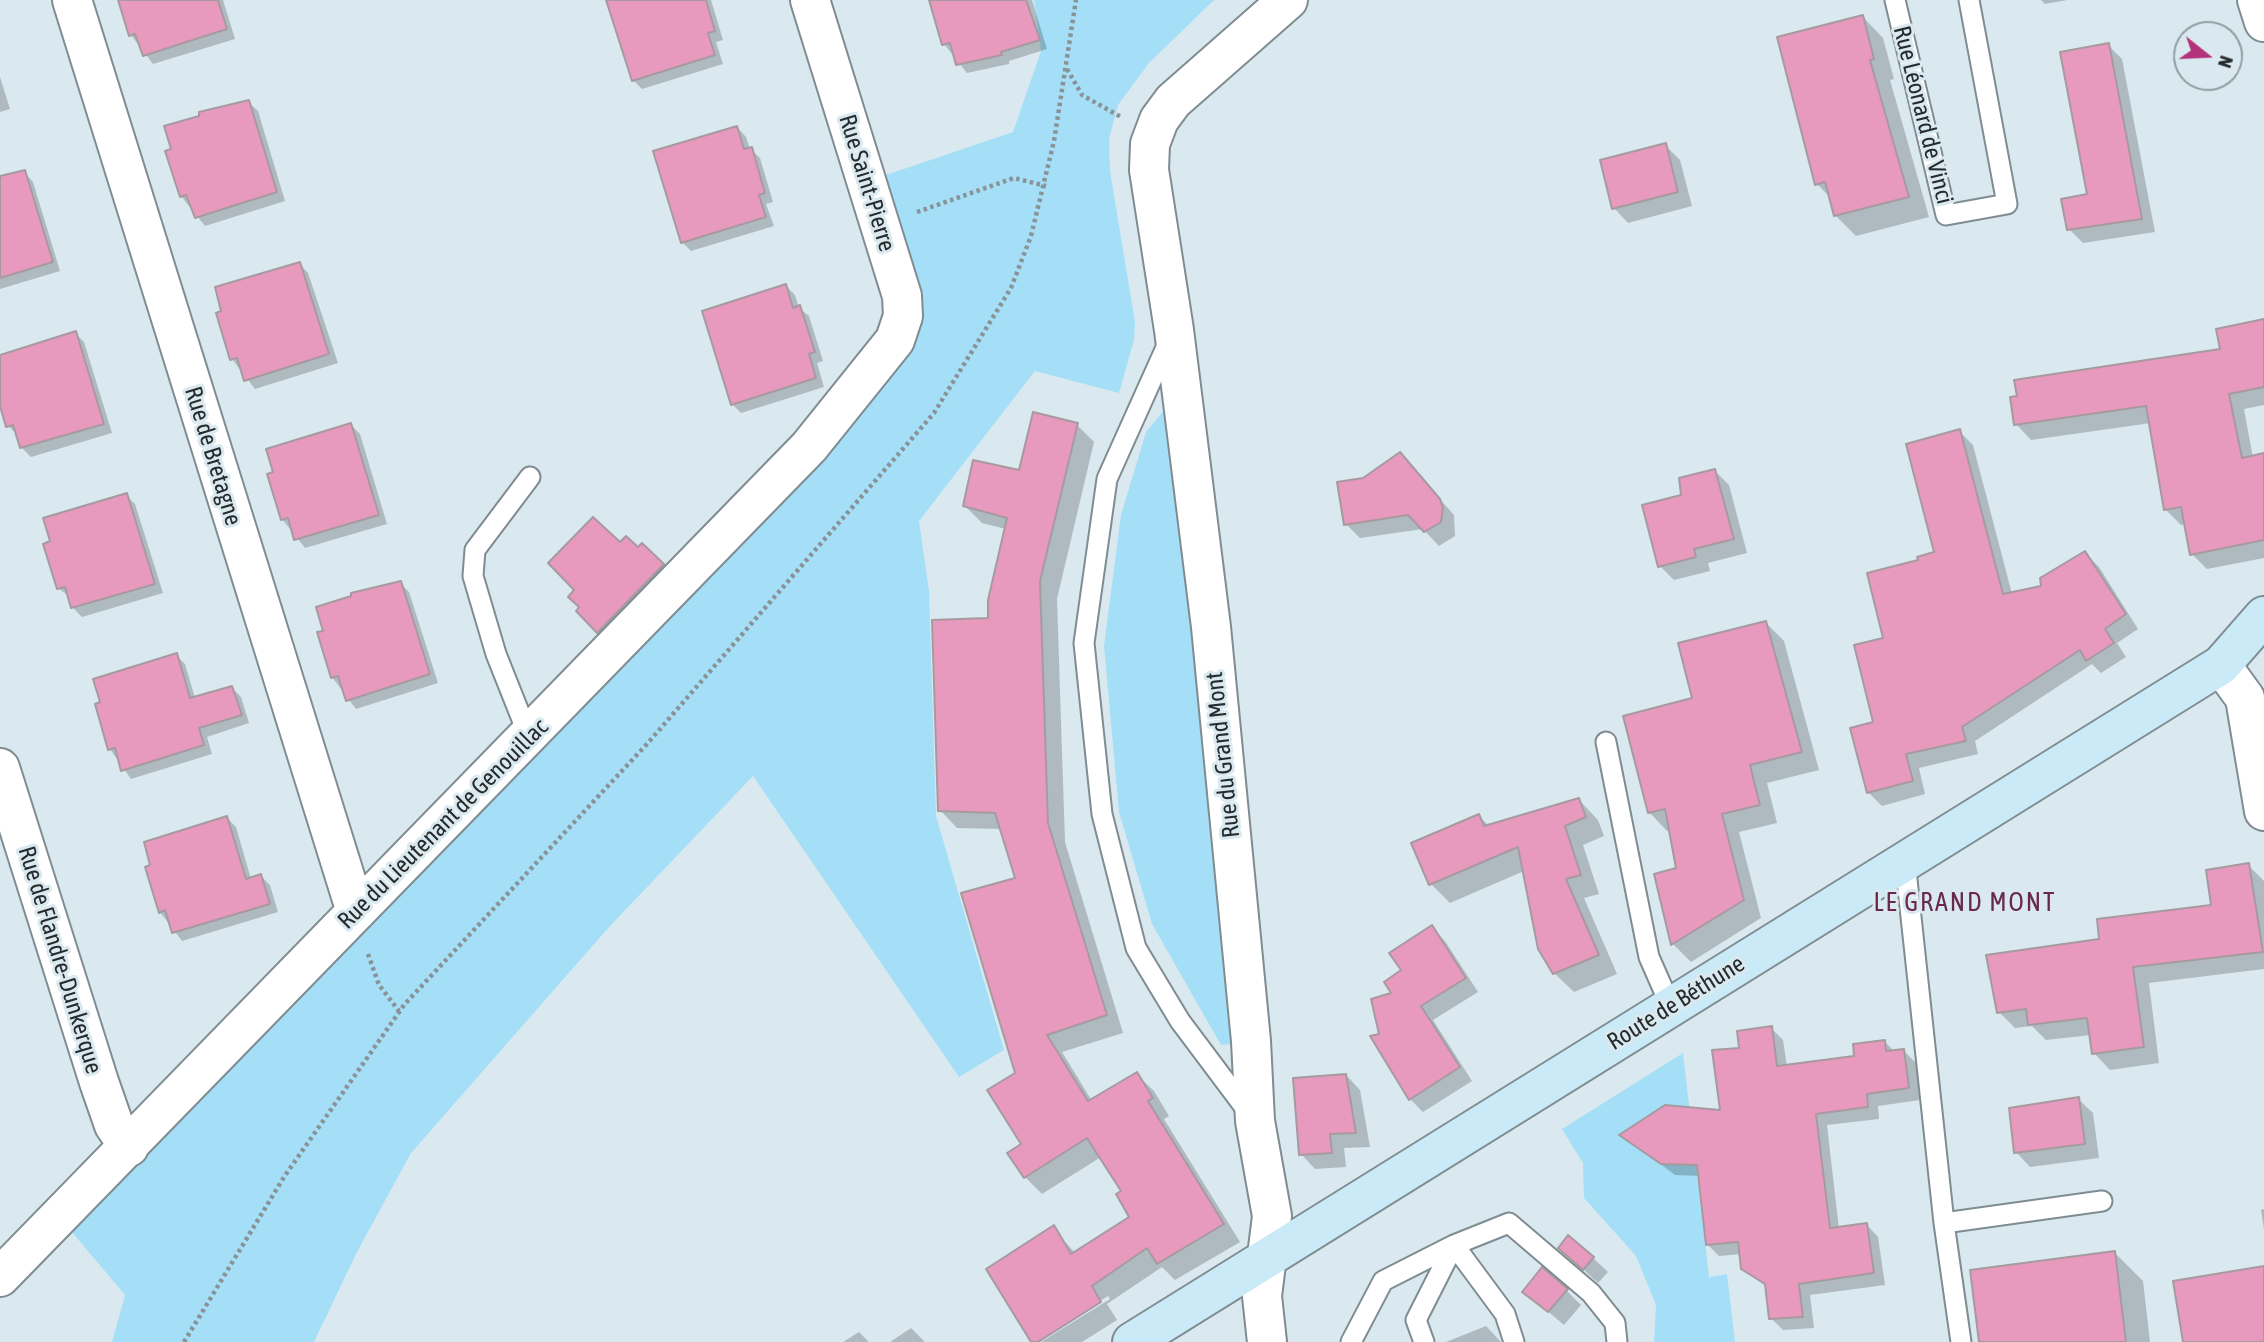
<!DOCTYPE html>
<meta charset="utf-8">
<style>
body{margin:0}
#map{position:relative;width:2264px;height:1342px;overflow:hidden;background:#dae9ef;font-family:"Asap Condensed",sans-serif}
canvas{display:block}
.north{position:absolute;left:2173px;top:21px;width:70px;height:70px;box-sizing:border-box;background:#dae9ef;border:2px solid #929da1;border-radius:50%;rotate:108deg;font-size:19px;font-weight:700;line-height:28px;text-align:center;color:#252a2d}
.north::after{content:'';display:block;margin:auto;width:24px;height:32px;background:#b4327c;clip-path:polygon(50% 0,100% 100%,50% 72%,0 100%)}
</style>
<div id="map">
<canvas width="2264" height="1342"></canvas>
<div class="north">N</div>
</div>
<script>
const ctx = document.querySelector('canvas').getContext('2d');
ctx.lineJoin = 'round';
function fill(path, color) {
  ctx.fillStyle = color;
  ctx.fill(path, 'evenodd');
}
function toPath(rows) {
  const path = new Path2D();
  for (const r of rows) {
    path.moveTo(r[0], r[1]);
    for (let i = 2; i < r.length; i += 2) path.lineTo(r[i], r[i + 1]);
  }
  return path;
}
function strokePath(path, color, width, dash) {
  ctx.strokeStyle = color;
  ctx.lineWidth = width;
  ctx.lineCap = dash ? 'butt' : 'round';
  ctx.setLineDash(dash || []);
  ctx.stroke(path);
}
function label(font, color, halo, rows, align = 'center') {
  ctx.font = font + ' "Asap Condensed",sans-serif';
  ctx.lineWidth = 6;
  ctx.setLineDash([]);
  ctx.textBaseline = 'middle';
  ctx.strokeStyle = halo;
  ctx.fillStyle = color;
  for (const [text, x, y, turn = 0] of rows) {
    ctx.save();
    ctx.translate(x, y);
    ctx.rotate((+turn || 0) * Math.PI / 180);
    ctx.textAlign = isNaN(turn) ? turn : align;
    if (halo) ctx.strokeText(text, 0, 0);
    ctx.fillText(text, 0, 0);
    ctx.restore();
  }
}
const green = toPath([
 [1034,0,1214,0,1149,63,1118,105,1109,139,1110,171,1135,322,1134,340,1119,393,1035,371,919,521,929,591,936,816,1004,1050,959,1077,753,776,610,926,411,1153,357,1252,314,1342,112,1342,125,1295,71,1231,919,298,886,175,1013,132,1041,51],
 [1168,405,1243,1043,1221,1045,1152,924,1119,812,1104,646,1121,515,1146,432],
 [1683,1053,1709,1277,1727,1274,1735,1342,1654,1342,1656,1305,1636,1256,1584,1198,1583,1163,1562,1129]
]);
const shadow = toPath([
 [120,0,223,0,235,39,153,64,131,35],
 [608,0,711,0,723,40,716,42,723,64,642,89,633,80],
 [931,0,1032,0,1047,49,1009,61,1009,64,967,73,944,44],
 [2041,0,2067,0,2045,4],
 [1863,17,1883,38,1894,79,1890,80,1929,217,1856,236,1835,215,1831,198,1817,184],
 [2108,45,2122,59,2155,232,2083,243,2069,229,2089,195],
 [0,77,10,109,0,112],
 [248,102,258,111,285,201,205,226,181,196,173,150],
 [737,127,746,137,750,149,760,158,773,202,766,204,774,226,691,251,682,242],
 [1665,145,1680,160,1692,206,1628,223,1614,208],
 [24,172,33,182,60,271,0,289,0,180],
 [299,263,308,273,338,363,255,389,232,359],
 [786,286,795,295,799,308,809,316,823,361,817,363,824,387,741,413,732,404],
 [2264,321,2264,405,2244,409,2253,458,2264,455,2264,558,2207,569,2192,554,2186,524,2181,525,2166,510,2151,423,2031,440,2016,424,2222,351],
 [75,333,84,342,112,433,31,457,22,448,18,435,8,426,0,400,0,356],
 [351,425,360,434,387,524,305,548,282,519],
 [1077,425,1094,442,1057,599,1065,842,1123,1033,1062,1052,1092,1101,1136,1074,1154,1091,1169,1116,1164,1119,1240,1242,1175,1280,1162,1267,1107,1304,1117,1320,1082,1342,1041,1342,1110,1299,1108,1296,1034,1342,1053,1228,1075,1253,1131,1217,1124,1192,1101,1157,1042,1194,1025,1177,1017,1074,1017,879,1002,829,957,828,940,810,990,620,1006,529,982,523,965,506,1020,472],
 [1959,431,1973,445,2012,594,2043,587,2085,553,2099,567,2138,629,2117,643,2126,657,2101,673,2092,664,1975,741,1978,754,1919,768,1925,794,1882,806,1868,792,1885,640,1920,562,1936,553],
 [1400,454,1454,515,1455,536,1439,546,1423,529,1360,538,1346,524,1364,480],
 [1715,471,1729,485,1747,553,1708,563,1710,571,1674,580,1660,566,1682,497],
 [126,495,135,504,163,593,82,617,73,608,70,597,58,588],
 [620,545,638,549,642,545,676,578,611,644,578,611],
 [400,583,409,592,438,683,356,709,332,677],
 [1766,623,1784,641,1819,770,1767,783,1777,823,1739,832,1761,918,1691,962,1673,944,1678,870,1671,830,1667,831,1649,812,1694,700],
 [176,655,185,664,195,698,232,688,241,697,249,723,207,737,212,754,131,779,110,749],
 [1579,800,1598,820,1604,836,1583,845,1599,894,1584,898,1617,974,1574,992,1554,973,1524,871,1450,903,1431,884,1479,816,1490,827],
 [227,818,236,827,251,879,261,876,270,885,278,912,182,941,160,912],
 [2248,865,2264,881,2264,969,2149,983,2159,1063,2110,1070,2094,1053,2091,1035,2046,1040,2032,1026,2015,1028,1999,1012,2101,941,2213,906],
 [1432,928,1445,941,1478,992,1433,1020,1472,1081,1423,1112,1410,1099,1382,1036,1403,971],
 [1771,1028,1783,1040,1787,1067,1856,1058,1884,1041,1895,1052,1904,1051,1916,1063,1920,1100,1878,1106,1879,1119,1827,1125,1839,1229,1867,1225,1878,1237,1885,1285,1810,1295,1814,1328,1783,1330,1771,1318,1768,1288,1743,1268,1741,1254,1719,1256,1707,1244,1700,1176,1675,1175,1622,1135,1722,1112,1741,1049],
 [1346,1075,1360,1090,1370,1147,1344,1148,1346,1167,1315,1169,1301,1154],
 [2078,1099,2093,1113,2099,1158,2030,1167,2016,1152],
 [2264,1209,2264,1229,2261,1210],
 [1560,1248,1593,1258,1608,1272,1598,1283],
 [2115,1253,2143,1281,2150,1342,1981,1342],
 [1566,1290,1581,1305,1564,1325,1525,1292],
 [1486,1326,1501,1342,1446,1342],
 [911,1328,925,1342,890,1342],
 [859,1332,869,1342,843,1342]
]);
const building = toPath([
 [118,0,218,0,227,29,143,56,135,34,129,36,118,0],
 [606,0,706,0,715,31,708,33,715,55,632,81,606,0],
 [929,0,1026,0,1040,40,1001,52,1002,55,956,65,950,43,942,45,929,0],
 [1863,15,1874,59,1870,60,1909,197,1834,216,1825,182,1815,185,1777,37,1863,15],
 [2109,43,2142,219,2067,230,2061,199,2087,194,2060,52,2109,43],
 [249,100,277,192,195,218,186,195,180,197,165,151,171,149,164,126,199,116,199,112,249,100],
 [737,126,744,149,752,147,765,193,759,195,766,217,681,243,653,151,737,126],
 [1666,143,1678,192,1612,209,1600,160,1666,143],
 [25,170,53,262,0,278,0,176,25,170],
 [300,262,329,354,244,381,237,358,230,360,216,313,221,311,215,287,300,262],
 [786,284,793,308,800,305,815,352,809,354,816,378,731,405,702,311,786,284],
 [2264,319,2264,387,2229,394,2242,458,2264,453,2264,540,2190,555,2181,507,2164,510,2146,406,2014,425,2010,397,2017,396,2014,380,2220,349,2216,329,2264,319],
 [76,331,104,424,20,448,13,425,6,427,0,406,0,355,76,331],
 [1033,412,1078,423,1040,581,1048,823,1107,1015,1047,1035,1088,1101,1137,1072,1153,1098,1148,1101,1224,1224,1157,1264,1147,1248,1092,1286,1101,1302,1038,1342,1031,1342,986,1269,1054,1225,1071,1254,1129,1217,1116,1194,1121,1191,1087,1138,1024,1178,1007,1153,1021,1144,987,1090,1015,1073,961,893,1015,878,995,813,938,811,932,620,988,618,988,600,1007,518,963,506,973,460,1019,470,1033,412],
 [351,423,379,515,294,540,288,518,281,520,267,474,273,472,266,449,351,423],
 [1960,429,2003,594,2041,586,2040,578,2085,551,2126,614,2105,629,2114,643,2086,661,2080,650,1962,727,1966,741,1906,754,1913,781,1867,793,1850,728,1873,722,1854,645,1883,638,1867,573,1918,560,1917,557,1934,552,1906,444,1960,429],
 [1400,452,1440,499,1443,508,1441,522,1424,532,1408,515,1344,525,1337,482,1363,478,1400,452],
 [1715,469,1734,539,1694,549,1696,557,1658,567,1642,505,1681,495,1679,478,1715,469],
 [127,493,155,584,71,608,65,587,57,589,43,544,50,541,43,518,127,493],
 [593,517,620,542,626,536,638,547,642,543,664,564,597,633,576,611,579,607,568,597,574,590,548,563,593,517],
 [401,581,430,674,346,701,338,676,331,678,317,632,323,631,316,607,351,596,351,593,401,581],
 [1766,621,1802,752,1750,765,1760,805,1722,814,1744,900,1671,945,1654,874,1676,868,1665,809,1648,813,1623,716,1692,698,1678,643,1766,621],
 [177,653,190,698,232,686,242,715,199,728,204,745,121,771,115,748,108,750,95,704,100,702,93,679,177,653],
 [1579,798,1586,817,1565,826,1581,875,1566,879,1599,955,1553,974,1538,949,1518,847,1429,885,1411,843,1479,814,1484,826,1579,798],
 [227,816,246,879,261,874,270,904,172,933,165,910,159,913,145,867,150,865,144,842,227,816],
 [2249,863,2263,952,2133,967,2144,1047,2092,1054,2087,1018,2028,1025,2026,1009,1997,1013,1986,955,2099,939,2097,919,2211,905,2206,870,2249,863],
 [1432,925,1466,978,1421,1006,1460,1067,1409,1100,1370,1036,1379,1034,1371,999,1391,993,1384,982,1401,970,1389,953,1432,925],
 [1772,1026,1777,1066,1854,1056,1853,1044,1885,1040,1886,1051,1904,1049,1909,1088,1867,1094,1868,1107,1816,1114,1830,1228,1867,1223,1874,1273,1799,1284,1803,1317,1769,1319,1765,1284,1741,1269,1738,1242,1706,1245,1697,1165,1661,1164,1619,1135,1665,1105,1720,1110,1712,1050,1739,1048,1737,1031,1772,1026],
 [1346,1074,1356,1133,1330,1134,1332,1153,1299,1155,1293,1078,1346,1074],
 [2079,1097,2085,1144,2014,1153,2009,1108,2079,1097],
 [1568,1235,1594,1257,1583,1270,1558,1248,1568,1235],
 [2115,1251,2126,1342,1979,1342,1970,1270,2115,1251],
 [2264,1266,2264,1342,2183,1342,2173,1281,2264,1266],
 [1542,1267,1568,1289,1548,1312,1522,1292,1542,1267]
]);
const path = toPath([
 [1067,69,1082,95,1121,117],
 [917,212,1014,178,1046,186],
 [368,954,379,985,399,1011],
 [184,1342,284,1177,404,1005,647,744,934,413,1011,288,1031,236,1054,141,1076,0]
]);
const service = toPath([
 [1895,0,1946,215,2007,204,1969,0],
 [1169,341,1107,479,1084,643,1102,814,1136,948,1180,1021,1249,1113],
 [529,737,496,654,473,576,475,550,530,477],
 [1606,742,1649,957,1671,1007],
 [1905,861,1944,1223,2102,1201],
 [1944,1223,1961,1342],
 [1351,1342,1383,1281,1454,1245,1505,1314,1514,1342],
 [1424,1342,1416,1320,1454,1245,1509,1223,1591,1293,1615,1323,1617,1342]
]);
const minor = toPath([
 [72,0,356,912],
 [2257,0,2264,22],
 [2221,665,2245,698,2264,811],
 [0,768,99,1082,114,1125,129,1147],
 [0,1277,809,447,895,340,903,316,902,296,810,0],
 [1267,1342,1262,1296,1272,1216,1255,1121,1251,1041,1211,627,1174,330,1149,170,1150,144,1159,120,1173,101,1288,0]
]);
const secondary = toPath([
 [1132,1342,2221,665,2264,616]
]);
const streetNames = [
 ["Rue Léonard de Vinci",1923,115,76],
 ["Rue Saint-Pierre",867,183,73],
 ["Rue de Bretagne",213,456,73],
 ["Rue du Grand Mont",1223,755,-96],
 ["Rue du Lieutenant de Genouillac",443,824,-45],
 ["Rue de Flandre-Dunkerque",60,960,73],
 ["Route de Béthune",1676,1003,-32]
];
const neighbourhoodNames = [
 ["LE GRAND MONT",1965,903]
];
fill(green, '#a5dff7');
fill(shadow, '#0003');
fill(building, '#e799be');
strokePath(building, '#a79a9f', 2);
strokePath(service, '#7f8c92', 23);
strokePath(minor, '#7f8c92', 42);
strokePath(secondary, '#7f8c92', 42);
strokePath(path, '#889297', 4.5, [3.5, 3.5]);
strokePath(service, '#fff', 19);
strokePath(minor, '#fff', 38);
strokePath(secondary, '#c9eaf6', 38);
label('24px', '#252a2d', '#dae9ef', streetNames);
ctx.letterSpacing = '2px';
label('26px', '#68294a', '#dae9ef', neighbourhoodNames);
ctx.letterSpacing = '0px';
</script>
